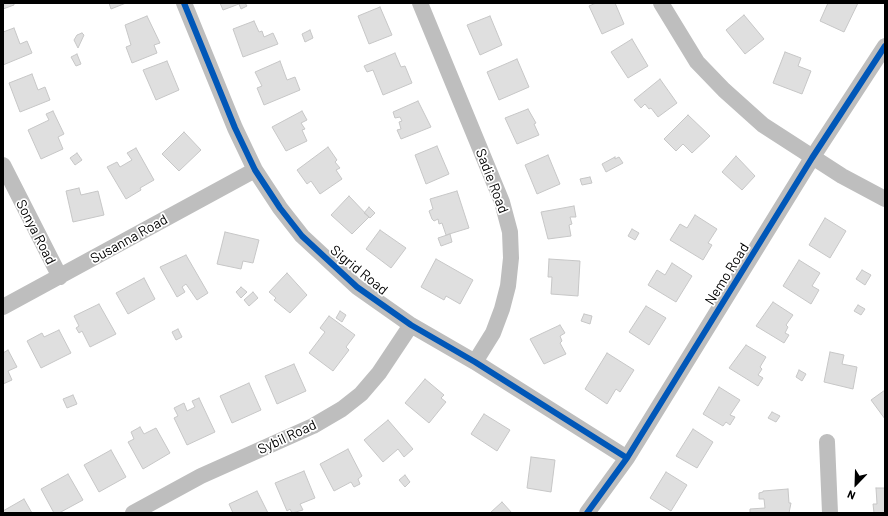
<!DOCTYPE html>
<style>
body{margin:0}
#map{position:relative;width:888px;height:516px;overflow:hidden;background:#fff;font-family:Barlow,sans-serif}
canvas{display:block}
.frame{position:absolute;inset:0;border:4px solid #000;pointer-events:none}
.north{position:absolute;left:836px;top:464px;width:40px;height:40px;-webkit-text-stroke:3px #fff;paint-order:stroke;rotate:203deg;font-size:11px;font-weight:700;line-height:16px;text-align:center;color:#000}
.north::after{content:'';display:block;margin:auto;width:14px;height:18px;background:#000;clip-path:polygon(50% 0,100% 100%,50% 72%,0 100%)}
</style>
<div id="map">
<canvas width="888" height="516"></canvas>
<div class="frame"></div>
<div class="north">N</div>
</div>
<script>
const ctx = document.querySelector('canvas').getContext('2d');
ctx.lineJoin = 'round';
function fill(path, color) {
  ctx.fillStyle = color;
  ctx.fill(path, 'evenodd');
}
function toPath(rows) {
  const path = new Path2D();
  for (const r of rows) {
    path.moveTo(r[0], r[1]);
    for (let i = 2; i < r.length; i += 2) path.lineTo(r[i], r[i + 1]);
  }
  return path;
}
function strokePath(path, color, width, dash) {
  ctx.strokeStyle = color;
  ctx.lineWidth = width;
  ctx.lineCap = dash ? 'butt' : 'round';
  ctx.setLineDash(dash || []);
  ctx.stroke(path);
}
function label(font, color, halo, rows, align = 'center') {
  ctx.font = font + ' Barlow,sans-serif';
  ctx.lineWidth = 3.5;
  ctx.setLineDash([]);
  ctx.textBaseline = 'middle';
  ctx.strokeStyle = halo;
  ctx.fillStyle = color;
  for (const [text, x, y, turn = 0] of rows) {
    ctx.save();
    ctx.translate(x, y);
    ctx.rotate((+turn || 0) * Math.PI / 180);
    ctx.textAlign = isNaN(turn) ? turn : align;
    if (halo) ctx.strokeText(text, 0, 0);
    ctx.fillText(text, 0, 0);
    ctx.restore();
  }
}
const building = toPath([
 [3,3,14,3,14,5,3,9,3,3],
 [109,3,126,3,111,9,109,3],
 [220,3,245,3,247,6,241,9,239,4,223,10,220,3],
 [596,3,615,3,624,24,602,34,589,6,596,3],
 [828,3,858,3,844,32,820,21,828,3],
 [380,7,392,35,369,44,358,16,380,7],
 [744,15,764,39,745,54,726,30,744,15],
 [147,16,160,43,154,45,157,53,132,63,126,47,131,45,125,25,147,16],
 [490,16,502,45,480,55,467,25,490,16],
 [254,21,259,32,262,31,264,37,273,33,278,44,243,57,233,29,254,21],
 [14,28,20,44,27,41,32,53,3,65,3,32,14,28],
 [310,30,313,38,305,42,302,34,310,30],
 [82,33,84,35,78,48,74,40,77,35,82,33],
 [632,39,648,66,628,78,611,52,632,39],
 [785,52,801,58,798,66,811,71,802,94,773,83,785,52],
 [395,53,401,67,405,66,412,83,383,95,373,70,367,72,364,66,395,53],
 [77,54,81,64,76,66,71,57,77,54],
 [517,59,529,87,499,100,487,72,517,59],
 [167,61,179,90,156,100,143,70,167,61],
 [280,61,287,80,295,77,300,90,264,105,257,88,262,86,255,72,280,61],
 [32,74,38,90,45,87,50,100,20,112,9,83,32,74],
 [660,79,677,103,658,117,651,108,649,109,645,104,641,108,634,100,660,79],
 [418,101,431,127,401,139,397,130,401,129,399,122,402,121,400,117,395,118,393,112,418,101],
 [528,109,536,123,534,124,539,135,517,144,505,118,528,109],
 [53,111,64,134,58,137,63,149,41,159,28,130,49,120,46,114,53,111],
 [302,111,307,120,301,123,305,129,302,130,307,141,286,151,272,127,302,111],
 [688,115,710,136,692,153,683,144,676,151,664,139,688,115],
 [184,132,201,150,179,171,162,154,184,132],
 [437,146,449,174,426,184,415,155,437,146],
 [328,147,337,160,335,162,340,168,336,170,342,179,320,194,311,181,307,184,297,170,328,147],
 [136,148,154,180,140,188,141,190,126,199,107,167,117,162,120,167,132,160,127,153,136,148],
 [77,153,82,160,75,165,70,158,77,153],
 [548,155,560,184,537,194,525,165,548,155],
 [736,156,755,176,742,190,722,172,736,156],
 [615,157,615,159,619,157,623,163,606,172,602,164,615,157],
 [590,177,592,183,582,185,580,179,590,177],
 [79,188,81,195,98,191,104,215,73,222,66,191,79,188],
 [457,191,469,228,446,235,442,223,439,224,438,219,434,221,432,219,429,211,433,209,430,199,457,191],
 [349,196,369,217,352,234,331,215,349,196],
 [574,206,576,217,570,217,572,224,569,225,571,236,548,239,541,212,574,206],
 [369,207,375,213,370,218,364,213,369,207],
 [695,215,717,229,708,243,712,245,703,260,670,240,680,224,687,228,695,215],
 [825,218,846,231,830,258,809,245,825,218],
 [632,229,639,233,635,240,628,236,632,229],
 [380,230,406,248,391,268,366,249,380,230],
 [225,232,259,240,253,263,243,261,241,269,217,264,225,232],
 [450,234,452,242,441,246,438,238,450,234],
 [186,255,208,293,197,300,186,284,182,287,185,292,177,297,160,267,186,255],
 [436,259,473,280,460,304,446,296,444,300,421,287,436,259],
 [549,259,580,261,578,296,551,294,552,277,548,277,549,259],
 [799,260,820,273,812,286,819,290,811,304,783,286,799,260],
 [672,263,692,276,676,302,648,285,657,270,665,275,672,263],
 [862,270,871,275,865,285,856,279,862,270],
 [287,273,307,295,290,313,274,300,276,298,269,292,287,273],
 [144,278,155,299,128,314,116,293,144,278],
 [241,287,247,292,241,298,236,292,241,287],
 [253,292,258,298,249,306,244,300,253,292],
 [773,302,793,315,786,325,788,327,785,333,789,335,784,343,756,326,773,302],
 [99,304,116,334,90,347,82,331,79,333,76,328,79,326,74,316,99,304],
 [858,305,865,309,861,315,854,311,858,305],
 [646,306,666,318,649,345,629,332,646,306],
 [340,311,346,315,342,322,336,318,340,311],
 [584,314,592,316,590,324,581,321,584,314],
 [329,316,355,335,346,347,349,350,333,371,309,353,325,332,320,328,329,316],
 [560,325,565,333,560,336,562,341,560,343,566,354,544,364,530,339,560,325],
 [178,329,182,337,176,340,172,332,178,329],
 [59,330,71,353,41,368,27,341,42,333,44,337,59,330],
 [746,345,766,357,760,367,762,369,758,375,763,378,758,386,729,368,746,345],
 [8,350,17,367,8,371,12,380,3,384,3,353,8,350],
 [830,352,844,355,842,364,857,367,853,389,824,382,830,352],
 [607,353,634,370,620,392,616,389,607,404,585,389,607,353],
 [294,364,306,391,277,404,265,376,294,364],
 [799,370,806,374,802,381,796,377,799,370],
 [425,379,444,395,441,398,446,402,429,423,405,403,425,379],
 [249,383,261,410,232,423,220,396,249,383],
 [719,387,740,400,730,415,735,417,730,425,726,422,723,426,703,414,719,387],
 [885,390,885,419,871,400,885,390],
 [73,395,77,404,67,408,63,399,73,395],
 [199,398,215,432,187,445,174,418,178,416,174,408,184,403,187,411,195,407,192,401,199,398],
 [772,412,780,416,776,422,768,418,772,412],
 [484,414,510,430,497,451,471,434,484,414],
 [388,420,413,449,404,457,398,449,383,462,364,440,388,420],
 [140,427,144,434,156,428,170,453,143,469,128,442,134,439,131,432,140,427],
 [693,429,713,442,697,468,676,456,693,429],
 [348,449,362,476,358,479,360,484,354,487,351,482,334,491,320,464,348,449],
 [111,450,126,477,99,492,84,465,111,450],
 [531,457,555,460,551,492,527,488,531,457],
 [304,471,315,498,300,504,303,510,292,513,290,509,287,511,275,483,304,471],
 [666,472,687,485,671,511,650,498,666,472],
 [68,474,83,500,59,513,54,513,41,489,68,474],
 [405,475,410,482,405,487,399,480,405,475],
 [876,488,885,488,885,513,874,513,873,504,877,504,876,488],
 [788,489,789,503,791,503,789,513,750,513,750,509,765,508,764,499,759,499,759,493,763,492,763,491,788,489],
 [257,491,268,513,233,513,229,504,257,491],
 [24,499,32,513,3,513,3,511,24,499],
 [502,502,512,513,490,513,502,502]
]);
const minor = toPath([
 [184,3,235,128,255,170,280,208,302,236,357,287,411,325,475,362,627,458],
 [420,3,502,202,510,232,511,258,508,286,502,309,493,333,475,362],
 [661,3,697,62,724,90,763,125,842,176,885,199],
 [3,165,60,277],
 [3,307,255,170],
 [827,442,830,513],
 [133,513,201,476,313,426,342,409,361,394,379,373,411,325],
 [587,513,627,458,812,158,885,46]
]);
const cycleway = toPath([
 [184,3,235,128,255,170,280,208,302,236,357,287,411,325,475,362,627,458],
 [587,513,627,458,812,158,885,46]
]);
const streetNames = [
 ["Sadie Road",492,181,69],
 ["Sonya Road",36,232,63],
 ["Susanna Road",129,239,-29],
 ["Sigrid Road",359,270,39],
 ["Nemo Road",727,274,-58],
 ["Sybil Road",287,437,-25]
];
fill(building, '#dfdfdf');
strokePath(building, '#c7c7c7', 1);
strokePath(minor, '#bebebe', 16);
strokePath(cycleway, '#0057b8', 6);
label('14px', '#000', '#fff', streetNames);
</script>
